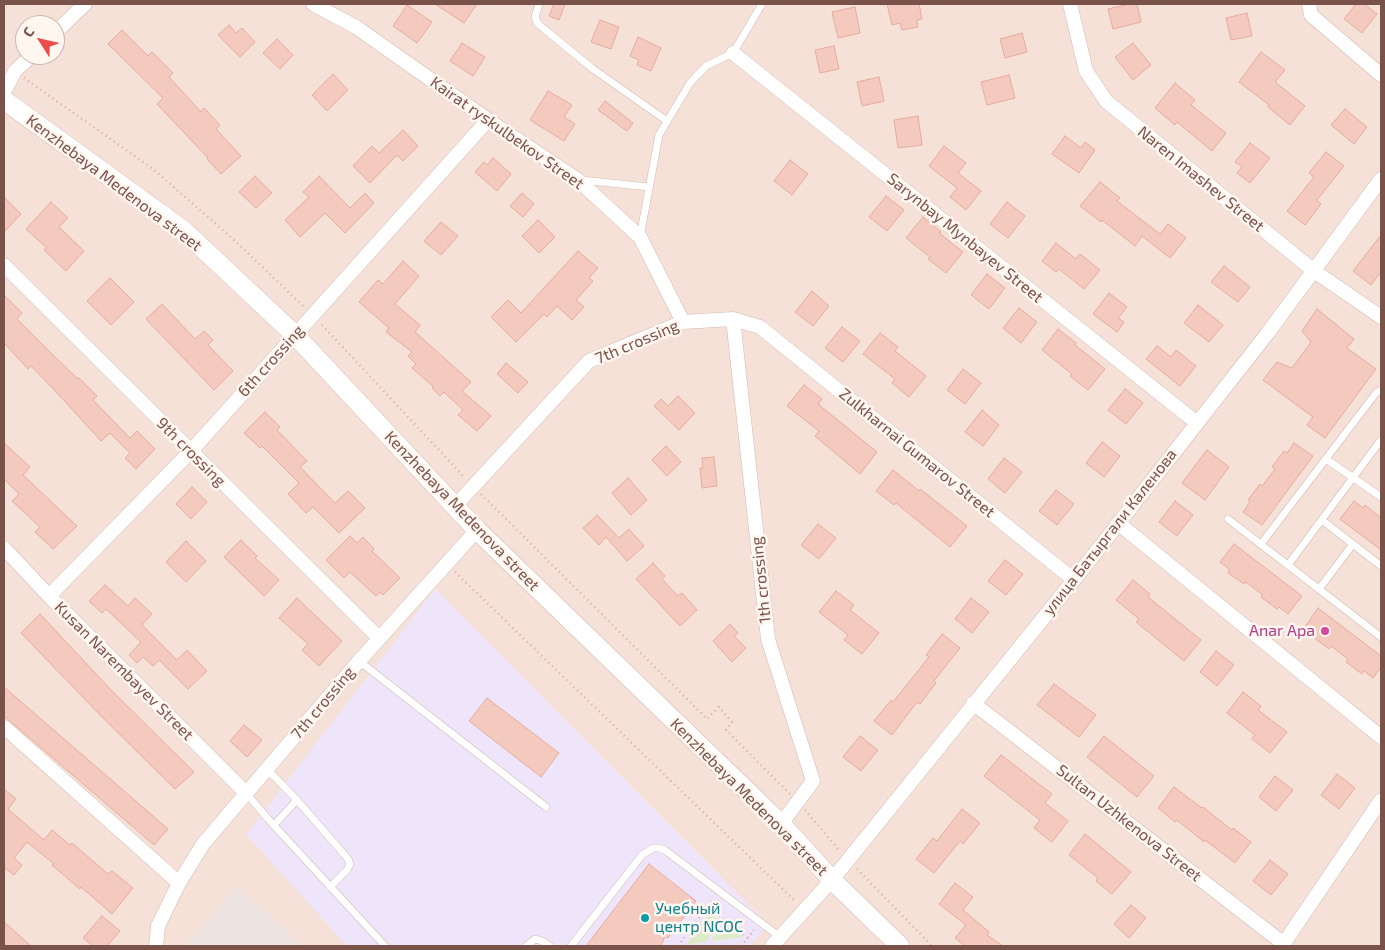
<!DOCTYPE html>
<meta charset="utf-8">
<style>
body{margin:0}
#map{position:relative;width:1385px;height:950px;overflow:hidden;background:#fdf1e9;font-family:"Exo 2",sans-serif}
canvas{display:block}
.frame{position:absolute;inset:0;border:5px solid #79524a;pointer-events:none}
.north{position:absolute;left:15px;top:15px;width:50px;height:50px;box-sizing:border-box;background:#fff6f0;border:1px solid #c9b4ae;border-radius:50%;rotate:305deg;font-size:14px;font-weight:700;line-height:20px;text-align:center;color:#79524a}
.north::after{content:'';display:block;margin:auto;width:18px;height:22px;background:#eb4e4a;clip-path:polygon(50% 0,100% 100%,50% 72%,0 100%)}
</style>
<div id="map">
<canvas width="1385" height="950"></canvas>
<div class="frame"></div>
<div class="north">С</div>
</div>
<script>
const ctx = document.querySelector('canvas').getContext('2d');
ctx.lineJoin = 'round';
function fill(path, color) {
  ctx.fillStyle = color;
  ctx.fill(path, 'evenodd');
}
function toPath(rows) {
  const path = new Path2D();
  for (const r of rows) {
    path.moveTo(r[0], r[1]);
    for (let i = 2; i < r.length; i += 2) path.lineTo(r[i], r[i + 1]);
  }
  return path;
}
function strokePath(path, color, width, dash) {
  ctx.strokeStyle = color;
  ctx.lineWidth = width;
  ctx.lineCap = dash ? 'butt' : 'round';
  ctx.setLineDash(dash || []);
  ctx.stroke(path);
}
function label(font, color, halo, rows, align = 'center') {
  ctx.font = font + ' "Exo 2",sans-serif';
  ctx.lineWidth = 5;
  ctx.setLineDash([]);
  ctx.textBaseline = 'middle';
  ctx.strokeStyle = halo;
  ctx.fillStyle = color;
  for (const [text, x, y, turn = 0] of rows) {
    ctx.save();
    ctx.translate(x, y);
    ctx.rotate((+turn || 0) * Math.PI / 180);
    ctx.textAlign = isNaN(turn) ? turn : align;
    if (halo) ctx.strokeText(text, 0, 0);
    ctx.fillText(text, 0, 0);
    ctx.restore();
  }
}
const residential = toPath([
 [4,4,1381,4,1381,946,4,946],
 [25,25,55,25,55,55,25,55]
]);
const industrial = toPath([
 [237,887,303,946,184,946]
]);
const education = toPath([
 [435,589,768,924,750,946,347,946,246,834]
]);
const green = toPath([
 [710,912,718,919,714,923,713,927,714,930,706,942,686,945],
 [727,925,743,937,711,941,717,932,724,931]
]);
const building = toPath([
 [435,4,477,4,464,23,435,4],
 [554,4,565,4,559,20,549,16,554,4],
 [887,4,919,4,922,19,917,20,918,27,902,30,900,23,892,25,887,4],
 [1130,4,1137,4,1141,22,1113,29,1108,9,1130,4],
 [1356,4,1364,4,1377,14,1362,33,1344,19,1356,4],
 [407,5,432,22,417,43,393,26,407,5],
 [855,7,860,33,838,38,832,12,855,7],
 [1247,13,1252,36,1231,40,1226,18,1247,13],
 [600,20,619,27,611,49,591,42,600,20],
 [229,25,236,33,242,28,255,42,240,57,218,35,229,25],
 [122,30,148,56,152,52,173,73,169,77,201,112,204,108,220,125,216,129,241,156,221,174,207,159,208,158,157,104,163,98,108,44,122,30],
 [1022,33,1027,52,1005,58,1000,39,1022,33],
 [638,37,661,48,651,71,637,65,639,60,630,56,638,37],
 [277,39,293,55,280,69,263,53,277,39],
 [462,43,485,57,473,76,450,61,462,43],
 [1133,43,1151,65,1133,80,1115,57,1133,43],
 [834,46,839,69,820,73,815,50,834,46],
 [1261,52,1285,70,1275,82,1305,106,1290,125,1268,107,1269,105,1239,82,1261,52],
 [333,74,348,90,327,111,312,95,333,74],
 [1009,75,1015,98,987,105,981,82,1009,75],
 [879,77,884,101,862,106,857,82,879,77],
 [1175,83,1195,100,1191,105,1226,133,1212,151,1177,122,1175,125,1155,108,1175,83],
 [548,91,572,105,564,117,575,124,564,141,530,120,548,91],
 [605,101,633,123,627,131,598,110,605,101],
 [1345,109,1367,127,1354,144,1331,125,1345,109],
 [918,116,922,145,898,148,894,120,918,116],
 [403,130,418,146,403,161,397,155,370,183,353,166,372,146,379,153,403,130],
 [1065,136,1081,148,1085,142,1095,150,1079,173,1052,154,1065,136],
 [1250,143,1270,158,1250,183,1237,173,1242,167,1235,162,1250,143],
 [944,146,966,163,958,173,981,191,966,210,950,197,957,188,929,166,944,146],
 [1326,152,1344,166,1317,200,1321,204,1305,225,1287,211,1314,177,1309,173,1326,152],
 [493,158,511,174,497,191,475,172,484,162,487,165,493,158],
 [790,160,808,174,792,195,774,181,790,160],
 [255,176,272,193,256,208,239,192,255,176],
 [319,176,350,208,365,193,374,203,345,233,325,213,300,237,285,220,309,197,303,192,319,176],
 [1100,182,1120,198,1117,201,1160,234,1168,224,1186,238,1170,258,1142,236,1135,246,1102,220,1101,222,1080,206,1100,182],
 [522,193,534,204,523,217,510,206,522,193],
 [886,196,904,210,887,231,869,217,886,196],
 [4,197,21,214,4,232,4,197],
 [51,202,68,218,59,227,84,251,66,271,44,250,47,248,26,229,51,202],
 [1007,202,1025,216,1008,238,990,224,1007,202],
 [923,217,941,232,939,233,963,252,946,273,928,259,930,257,906,238,923,217],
 [538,220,555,237,539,253,522,236,538,220],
 [441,222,458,236,441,255,424,241,441,222],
 [1381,235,1381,272,1371,285,1353,271,1381,235],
 [1056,243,1076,259,1080,254,1100,270,1084,289,1059,269,1056,272,1042,261,1056,243],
 [578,251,598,268,589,278,593,281,576,300,584,307,572,320,557,306,547,317,544,314,516,342,491,317,508,300,521,313,578,251],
 [403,261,419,276,395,304,420,325,415,332,471,382,462,391,491,416,477,431,458,415,463,410,444,392,440,396,432,388,434,387,412,368,416,364,408,356,412,352,386,332,389,328,359,302,378,280,383,284,403,261],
 [1224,266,1250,287,1238,302,1211,282,1224,266],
 [987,274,1005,288,989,309,971,295,987,274],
 [110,278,134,302,111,325,87,301,110,278],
 [812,291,829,306,813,326,795,312,812,291],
 [1109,293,1127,307,1118,318,1124,322,1117,332,1093,314,1109,293],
 [4,295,22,313,17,319,54,356,78,379,79,378,97,396,93,400,130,438,137,431,155,449,136,469,125,458,130,453,110,433,101,441,60,396,31,366,28,369,4,343,4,295],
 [162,304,195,339,204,331,213,340,208,345,233,371,214,390,146,319,162,304],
 [1198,305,1223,325,1209,342,1184,323,1198,305],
 [1019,308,1037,322,1021,343,1003,328,1019,308],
 [1317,309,1354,339,1347,348,1376,369,1325,438,1307,425,1313,417,1263,380,1277,362,1292,368,1311,342,1302,331,1317,309],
 [842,327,860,341,843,362,825,348,842,327],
 [1058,329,1076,343,1075,345,1105,369,1088,390,1070,376,1072,374,1042,350,1058,329],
 [880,333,898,347,895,351,926,376,909,397,892,383,895,379,863,354,880,333],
 [1157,346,1171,357,1176,350,1196,366,1180,386,1146,359,1157,346],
 [506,363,528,382,518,393,497,374,506,363],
 [963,369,981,383,965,404,947,390,963,369],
 [804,385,822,399,818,404,877,452,860,474,815,436,819,431,787,406,804,385],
 [1125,389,1143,403,1126,424,1108,410,1125,389],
 [678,396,695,413,679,430,654,406,661,399,668,406,678,396],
 [982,410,999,425,983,446,965,432,982,410],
 [265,412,280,427,277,430,307,461,300,467,335,503,348,491,365,508,339,533,313,507,306,513,288,494,299,483,262,446,260,448,244,433,265,412],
 [1102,442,1120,456,1104,477,1086,463,1102,442],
 [4,443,30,467,23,475,77,526,53,549,35,532,40,527,12,501,19,494,4,479,4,443],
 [1294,443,1313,456,1262,525,1243,512,1250,502,1248,500,1260,484,1262,486,1275,469,1272,467,1284,451,1287,453,1294,443],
 [666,446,681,462,667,476,652,460,666,446],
 [1207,450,1229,467,1205,500,1182,483,1207,450],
 [714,457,717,486,702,488,700,468,703,468,702,458,714,457],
 [1004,458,1022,472,1005,493,988,479,1004,458],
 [893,470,919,491,920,489,967,526,950,547,896,503,894,505,876,491,893,470],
 [628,478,647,500,631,515,612,493,628,478],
 [192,487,207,502,191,519,176,504,192,487],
 [1056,490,1074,504,1057,525,1039,511,1056,490],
 [1175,501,1193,515,1177,536,1159,522,1175,501],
 [1354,501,1363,508,1365,505,1381,518,1381,550,1340,519,1354,501],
 [597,515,619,538,629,529,644,546,627,561,606,537,599,545,583,528,597,515],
 [818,524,836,538,819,559,801,545,818,524],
 [350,536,357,543,363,537,374,549,372,551,400,578,383,595,380,592,376,596,350,572,344,578,326,560,350,536],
 [241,540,257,556,255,558,279,580,264,596,224,557,241,540],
 [186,541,206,561,186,582,166,562,186,541],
 [1234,544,1302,596,1288,614,1279,607,1277,609,1261,597,1263,595,1246,582,1244,584,1228,573,1230,570,1220,562,1234,544],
 [1005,560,1023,574,1006,595,988,581,1005,560],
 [653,563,665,576,662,579,678,596,682,593,697,610,680,626,636,579,653,563],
 [1133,580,1150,594,1148,597,1201,640,1184,661,1136,622,1139,619,1116,600,1133,580],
 [105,585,128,606,135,598,152,614,142,625,177,660,187,650,207,671,188,689,159,660,153,666,143,657,137,663,129,655,141,642,106,609,102,613,89,601,105,585],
 [836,591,854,605,850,610,879,633,862,654,844,640,848,635,819,612,836,591],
 [297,598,342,641,319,666,302,650,308,644,279,618,297,598],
 [971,598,989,612,972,633,955,619,971,598],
 [1318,608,1381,656,1381,667,1373,678,1364,671,1362,674,1346,662,1348,659,1331,646,1329,649,1313,637,1315,634,1305,627,1318,608],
 [40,614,112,691,194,772,175,789,102,717,21,633,40,614],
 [730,624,738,633,734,636,746,648,732,662,713,641,730,624],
 [942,634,960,648,934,681,936,683,920,704,917,702,892,735,874,721,891,700,893,702,929,657,926,655,942,634],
 [1216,651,1234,665,1217,686,1200,672,1216,651],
 [1054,684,1096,715,1079,737,1037,705,1054,684],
 [4,687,168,829,154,845,4,716,4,687],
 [1243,692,1261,706,1258,710,1287,732,1270,753,1252,739,1255,735,1227,713,1243,692],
 [487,698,559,753,541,777,469,721,487,698],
 [244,725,262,740,247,757,230,741,244,725],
 [860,736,878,750,861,771,843,757,860,736],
 [1104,736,1154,776,1137,797,1087,757,1104,736],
 [1001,755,1052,794,1045,803,1068,821,1052,842,1034,828,1040,820,984,776,1001,755],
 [1337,774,1355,788,1339,809,1321,795,1337,774],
 [1275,776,1293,790,1276,811,1259,797,1275,776],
 [1174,787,1202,808,1203,807,1232,830,1233,828,1251,842,1235,863,1205,840,1204,842,1177,820,1175,822,1158,808,1174,787],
 [4,789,16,799,8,809,44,840,52,830,70,845,72,843,108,874,112,871,133,888,112,914,81,887,80,889,52,865,54,864,27,842,14,858,22,865,14,875,5,868,4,870,4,789],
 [962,809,980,823,963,844,960,841,934,873,916,859,933,838,937,841,962,809],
 [1085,834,1131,872,1112,894,1096,881,1098,878,1069,855,1085,834],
 [1270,860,1288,874,1271,895,1253,881,1270,860],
 [649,864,696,901,668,938,665,936,661,946,586,946,649,864],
 [955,883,973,897,963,910,989,932,987,935,1003,946,965,946,955,938,966,925,939,904,955,883],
 [1131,905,1146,918,1129,938,1114,924,1131,905],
 [102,916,120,931,107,946,93,946,83,938,102,916],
 [4,922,31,946,4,946,4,922]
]);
const path = toPath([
 [24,78,153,169,232,238,304,307],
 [322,325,465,478],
 [481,494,707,719,719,707,732,722,726,730,790,794],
 [455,572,796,902],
 [805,810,839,850],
 [857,869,932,946],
 [707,907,748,938],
 [678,946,714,898],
 [741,946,754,930]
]);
const lane = toPath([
 [539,4,535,17,538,24,593,69,667,121],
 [581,180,649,187],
 [640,237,659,135,690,83,706,66,733,53,762,4],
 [1326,459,1381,497],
 [1228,519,1381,637],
 [1322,520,1381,566],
 [1261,544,1376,393,1381,390],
 [1288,565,1381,440],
 [1319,589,1353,544],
 [359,661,546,807],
 [267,769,297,800,348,859,350,864,347,870,330,887],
 [246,793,268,819,385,946],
 [274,825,297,800],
 [526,946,535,939,542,941,550,946],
 [571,946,642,855,653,848,660,848,666,851,780,937]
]);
const street = toPath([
 [313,4,356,27,488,120,578,180,640,237,683,322],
 [1070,4,1086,71,1106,101,1314,271,1381,317],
 [1309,4,1311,15,1381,75],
 [55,33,85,4],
 [733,53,1197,423],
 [4,92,15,71,32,55],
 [4,265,379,638],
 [733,319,768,639,813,781,781,824],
 [455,506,589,361,683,322,733,319,760,327,1074,580],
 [1118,523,1381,737],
 [4,548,49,596,246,793],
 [49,596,191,451,488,120],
 [973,703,1284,944],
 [4,727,179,883],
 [156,946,158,926,179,883,203,844,359,661,477,530],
 [772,946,832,880,1074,580,1267,334,1381,179],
 [1282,946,1381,800]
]);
const secondary = toPath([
 [4,100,183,230,295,335,477,530,781,824,832,880,900,946]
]);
const markers = [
 [1325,631,5,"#d1479c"],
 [645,918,5,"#0f9aa8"]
];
const streetNames = [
 ["Kairat ryskulbekov Street",507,133,35],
 ["Naren Imashev Street",1201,179,39],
 ["Kenzhebaya Medenova street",114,183,37],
 ["Sarynbay Mynbayev Street",965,238,39],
 ["7th crossing",637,342,-23],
 ["6th crossing",271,361,-48],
 ["9th crossing",191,452,45],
 ["Zulkharnai Gumarov Street",917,453,39],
 ["Kenzhebaya Medenova street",462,511,46],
 ["улица Батыргали Каленова",1110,532,-52],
 ["1th crossing",761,580,-96],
 ["Kusan Narembayev Street",124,671,45],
 ["7th crossing",323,703,-50],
 ["Kenzhebaya Medenova street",749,797,45],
 ["Sultan Uzhkenova Street",1129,823,38]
];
const hotelNames = [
 ["Anar Apa",1315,631]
];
const cultureNames = [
 ["Учебный",655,909],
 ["центр NCOC",655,927]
];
fill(residential, '#f5e1d7');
fill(industrial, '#eee5e2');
fill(education, '#eee5fa');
fill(green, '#ddecc6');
fill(building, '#f4cabf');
strokePath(building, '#e7ac9f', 1);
strokePath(lane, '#d3b9b0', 8);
strokePath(street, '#d3b9b0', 15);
strokePath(secondary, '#d8b9b0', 20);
strokePath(path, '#daaca1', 2.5, [1, 4]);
strokePath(lane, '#fff', 7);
strokePath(street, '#fff', 14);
strokePath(secondary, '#fff', 19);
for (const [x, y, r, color] of markers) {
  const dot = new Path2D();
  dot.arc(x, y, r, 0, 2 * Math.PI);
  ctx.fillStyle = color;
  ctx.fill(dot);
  strokePath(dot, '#fff6f0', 2);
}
label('16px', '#79524a', '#fff6f0', streetNames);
label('16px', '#b23c85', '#fff6f0', hotelNames, 'right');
label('16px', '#0d838f', '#fff6f0', cultureNames, 'left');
</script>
